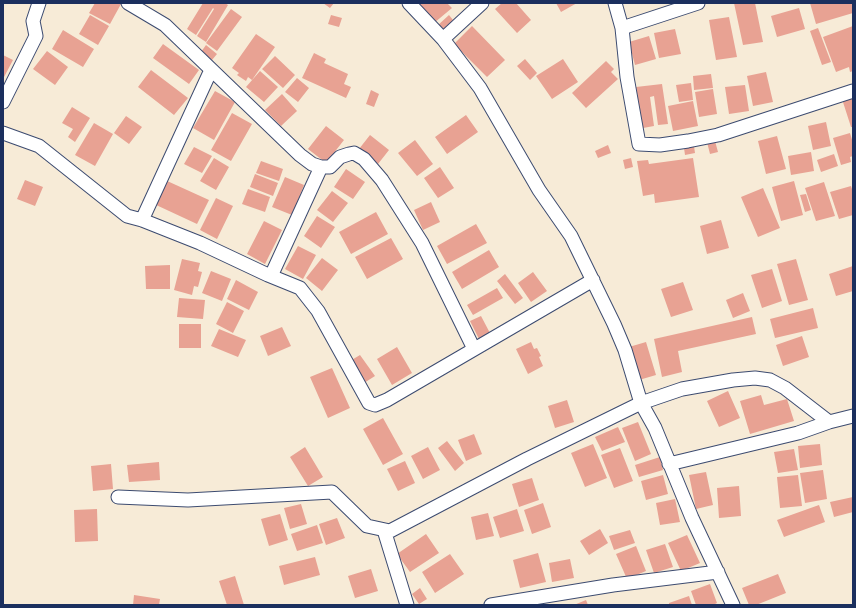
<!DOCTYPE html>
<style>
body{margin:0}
#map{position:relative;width:856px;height:608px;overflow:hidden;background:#f7ebd7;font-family:"Patrick Hand",sans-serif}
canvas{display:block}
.frame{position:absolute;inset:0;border:4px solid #1b2f5e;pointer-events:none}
</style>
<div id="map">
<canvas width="856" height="608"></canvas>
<div class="frame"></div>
</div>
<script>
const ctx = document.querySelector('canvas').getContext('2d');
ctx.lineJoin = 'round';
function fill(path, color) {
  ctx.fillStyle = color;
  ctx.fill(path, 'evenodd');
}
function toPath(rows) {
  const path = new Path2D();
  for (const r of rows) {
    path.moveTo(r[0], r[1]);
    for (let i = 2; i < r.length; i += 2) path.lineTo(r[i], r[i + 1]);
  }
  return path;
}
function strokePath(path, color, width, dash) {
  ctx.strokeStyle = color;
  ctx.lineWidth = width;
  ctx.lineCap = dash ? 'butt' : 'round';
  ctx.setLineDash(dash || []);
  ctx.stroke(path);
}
const building = toPath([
 [95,3,118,3,121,4,110,24,89,13],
 [203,3,225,3,228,5,206,42,197,36,214,9,213,8,196,35,187,29],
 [323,3,334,3,330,8],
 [417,3,447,3,452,8,434,23],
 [502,3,516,3,531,20,517,33,495,9],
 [556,3,577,3,561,12],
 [734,3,755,3,763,42,743,45],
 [810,3,852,3,853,13,816,24],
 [799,8,805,29,777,37,771,16],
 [231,9,242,17,217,51,206,43],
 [90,15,109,26,98,45,79,34],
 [331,15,342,18,339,27,328,24],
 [449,15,453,20,442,31,437,26],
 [729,17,737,57,716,60,709,20],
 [472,26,505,60,487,77,454,44],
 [853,26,853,71,850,72,849,67,836,72,823,37],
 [818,28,831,62,822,65,810,31],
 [675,29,681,54,659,58,654,33],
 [63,30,94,49,83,67,52,49],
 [256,34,275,47,252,80,248,77,246,81,237,75,239,73,232,68],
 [649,36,656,59,635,65,629,42],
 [163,44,199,70,189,84,153,58],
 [206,45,217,54,212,60,201,52],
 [47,51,68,67,55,85,33,69],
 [314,53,326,59,324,63,348,74,344,84,351,87,346,98,302,78],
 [3,55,13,60,3,79],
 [275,56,295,75,283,88,262,69],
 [525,59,537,73,530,80,517,66],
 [563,59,578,82,552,99,536,76],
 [606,61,614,69,611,72,618,79,586,108,572,93],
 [151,70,188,98,174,115,138,87],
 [260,71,278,87,264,102,246,87],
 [766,72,773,102,753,106,747,76],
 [711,74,713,88,694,90,693,76],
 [297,78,309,88,298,102,285,92],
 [691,83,693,100,679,102,676,85],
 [662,84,668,124,658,125,654,96,650,97,654,126,643,128,636,87],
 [745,85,749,111,729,114,725,87],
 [713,89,717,114,699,117,695,92],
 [371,90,379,94,374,107,366,104],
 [215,91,235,102,214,140,193,128],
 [282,94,297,111,281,126,265,110],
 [853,96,853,127,851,127,842,99],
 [693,101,698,126,673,131,668,106],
 [72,107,90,118,75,142,68,137,73,129,62,123],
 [232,113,252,124,231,161,211,150],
 [466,115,478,132,447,154,435,137],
 [126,116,142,127,129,144,114,133],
 [826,122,831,146,813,150,808,126],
 [94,123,113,134,95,166,75,155],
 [326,126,344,140,326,163,308,149],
 [850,133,853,143,853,156,850,157,851,162,841,165,833,138],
 [370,135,389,150,378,164,359,149],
 [777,136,786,169,766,174,758,141],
 [415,140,433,164,417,176,398,153],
 [715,141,718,152,710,154,707,142],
 [608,145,611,153,598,158,595,151],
 [694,146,695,153,685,155,684,148],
 [194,147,212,156,202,173,184,164],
 [811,152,814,171,791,175,788,156],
 [834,154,838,166,821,172,817,160],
 [214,158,229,167,216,190,200,181],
 [631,158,633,167,625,169,623,160],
 [693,158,699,197,655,203,654,194,643,196,637,161,648,160,649,164],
 [261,161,283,169,279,181,256,173],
 [440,167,454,188,438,198,424,178],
 [346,169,365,182,353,199,334,187],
 [255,174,278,183,273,196,250,187],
 [285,177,304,185,292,215,272,207],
 [25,180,43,187,35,206,17,199],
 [165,180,209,200,197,224,154,204],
 [794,181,803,215,781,221,772,187],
 [824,182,835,216,816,221,805,188],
 [851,186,853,192,853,215,839,219,830,192],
 [763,188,780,228,758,237,741,197],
 [248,189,270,197,265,212,242,204],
 [332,191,348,203,333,222,317,210],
 [806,194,811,210,805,212,800,195],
 [216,198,233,206,217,239,200,230],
 [431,202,440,222,423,230,414,210],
 [376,212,388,234,351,254,339,232],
 [317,216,335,227,321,248,304,236],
 [721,220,729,248,707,254,700,226],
 [264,221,282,230,265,264,247,254],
 [476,224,487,243,447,264,437,246],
 [391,238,403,259,367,279,355,257],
 [298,246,316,255,303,279,285,269],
 [489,250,499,267,462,289,452,272],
 [322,258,338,270,322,291,306,278],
 [182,259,200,263,198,271,202,272,198,287,194,286,192,295,174,290],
 [796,259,808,300,789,305,777,264],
 [170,265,170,289,146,289,145,266],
 [853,266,853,291,836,296,829,274],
 [772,269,782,301,762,308,751,275],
 [211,271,231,279,222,301,202,293],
 [533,272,547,291,531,302,518,283],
 [505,274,523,298,515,304,497,281],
 [236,280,258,292,249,310,227,299],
 [683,282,693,310,671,317,661,289],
 [497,288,503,298,473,315,467,305],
 [743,293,750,311,733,318,726,300],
 [179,298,205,300,203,319,177,317],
 [227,302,244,311,233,333,216,324],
 [813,308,818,328,775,338,770,319],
 [481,316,491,335,480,341,470,321],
 [752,317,756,334,678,351,682,372,662,377,654,339],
 [179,324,201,324,201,348,179,348],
 [282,327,291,346,268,356,260,336],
 [219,329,246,340,238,357,211,346],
 [802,336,809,357,783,366,776,345],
 [531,342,534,349,537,348,541,356,539,357,543,366,528,374,516,349],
 [646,342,656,375,639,380,629,347],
 [397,347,412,373,392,385,377,359],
 [360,355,375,376,364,383,350,361],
 [332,368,350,408,328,418,310,377],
 [728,391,740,418,719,427,707,401],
 [761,395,764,405,787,399,794,421,750,434,740,401],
 [567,400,574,422,555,428,548,406],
 [383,418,403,454,383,465,363,429],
 [638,422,651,454,635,461,622,428],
 [618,427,625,442,602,451,595,437],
 [474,434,482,454,466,461,458,440],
 [447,441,464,463,455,471,438,448],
 [593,444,607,478,585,487,571,453],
 [820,444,822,465,800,468,798,446],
 [305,447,323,477,308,486,290,457],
 [428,447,440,470,423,479,411,456],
 [620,448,633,481,614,488,601,455],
 [794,449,798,470,778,473,774,452],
 [660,457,663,470,639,477,635,465],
 [405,461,415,483,398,491,387,469],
 [159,462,160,480,129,482,127,465],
 [111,464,113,489,93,491,91,466],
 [823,470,827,499,805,503,800,473],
 [706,472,713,505,696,509,689,475],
 [663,475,668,494,646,500,641,481],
 [798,475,802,506,780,508,777,477],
 [532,478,539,500,519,507,512,484],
 [739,486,741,516,719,518,717,488],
 [853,497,853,512,834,517,830,502],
 [675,499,680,522,660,525,656,503],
 [543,503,551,527,532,534,524,510],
 [301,504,307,524,290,529,284,508],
 [819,505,825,522,784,537,777,520],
 [97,509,98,541,75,542,74,510],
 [517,509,524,531,500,538,493,517],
 [488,513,494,536,476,540,471,517],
 [280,514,288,540,269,546,261,519],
 [337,518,345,538,326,545,319,524],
 [317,525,323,543,297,551,291,534],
 [600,529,608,543,589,555,580,541],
 [630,530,635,543,614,550,609,536],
 [426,534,439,553,410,572,397,554],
 [687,535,700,563,681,571,668,543],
 [665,544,673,567,654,573,646,550],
 [636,546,646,571,627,579,616,554],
 [538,553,546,582,520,588,513,560],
 [450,554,464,574,435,593,422,572],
 [315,557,320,575,284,585,279,566],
 [570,559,574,578,552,582,549,563],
 [371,569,378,591,355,598,348,576],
 [778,574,786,593,756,605,749,605,742,588],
 [235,576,244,605,227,605,219,581],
 [710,584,717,603,713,605,696,605,691,591],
 [420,588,427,599,419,604,412,594],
 [134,595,160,599,159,605,133,605],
 [689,596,692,605,669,605,669,603],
 [586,600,588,605,574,605]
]);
const street = toPath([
 [128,3,165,25,300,155,312,164,321,167,330,167,340,157,349,154,354,153,364,159,382,180,422,243,474,349],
 [409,3,443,39,480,88,539,190,571,236,614,324,625,350,641,403,655,428,692,518,733,605],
 [615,3,622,28,627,77,639,144,660,145,688,141,718,135,853,91],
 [622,28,698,3],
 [443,39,482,3],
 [3,102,36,36,33,21,39,3],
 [3,133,39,146,127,216,142,220,200,243,268,275,300,288,318,311,369,403,375,405,387,400,593,280],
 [142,220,211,70],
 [271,276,321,167],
 [669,464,798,433,829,422,853,416],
 [118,497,188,500,332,492,367,526,390,531,527,459,641,403,682,389,733,380,755,378,770,380,785,388,829,422],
 [384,530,407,605],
 [491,605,613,585,718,572]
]);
fill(building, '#e8a293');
strokePath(street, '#3c4b70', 15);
strokePath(street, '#fff', 13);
</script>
